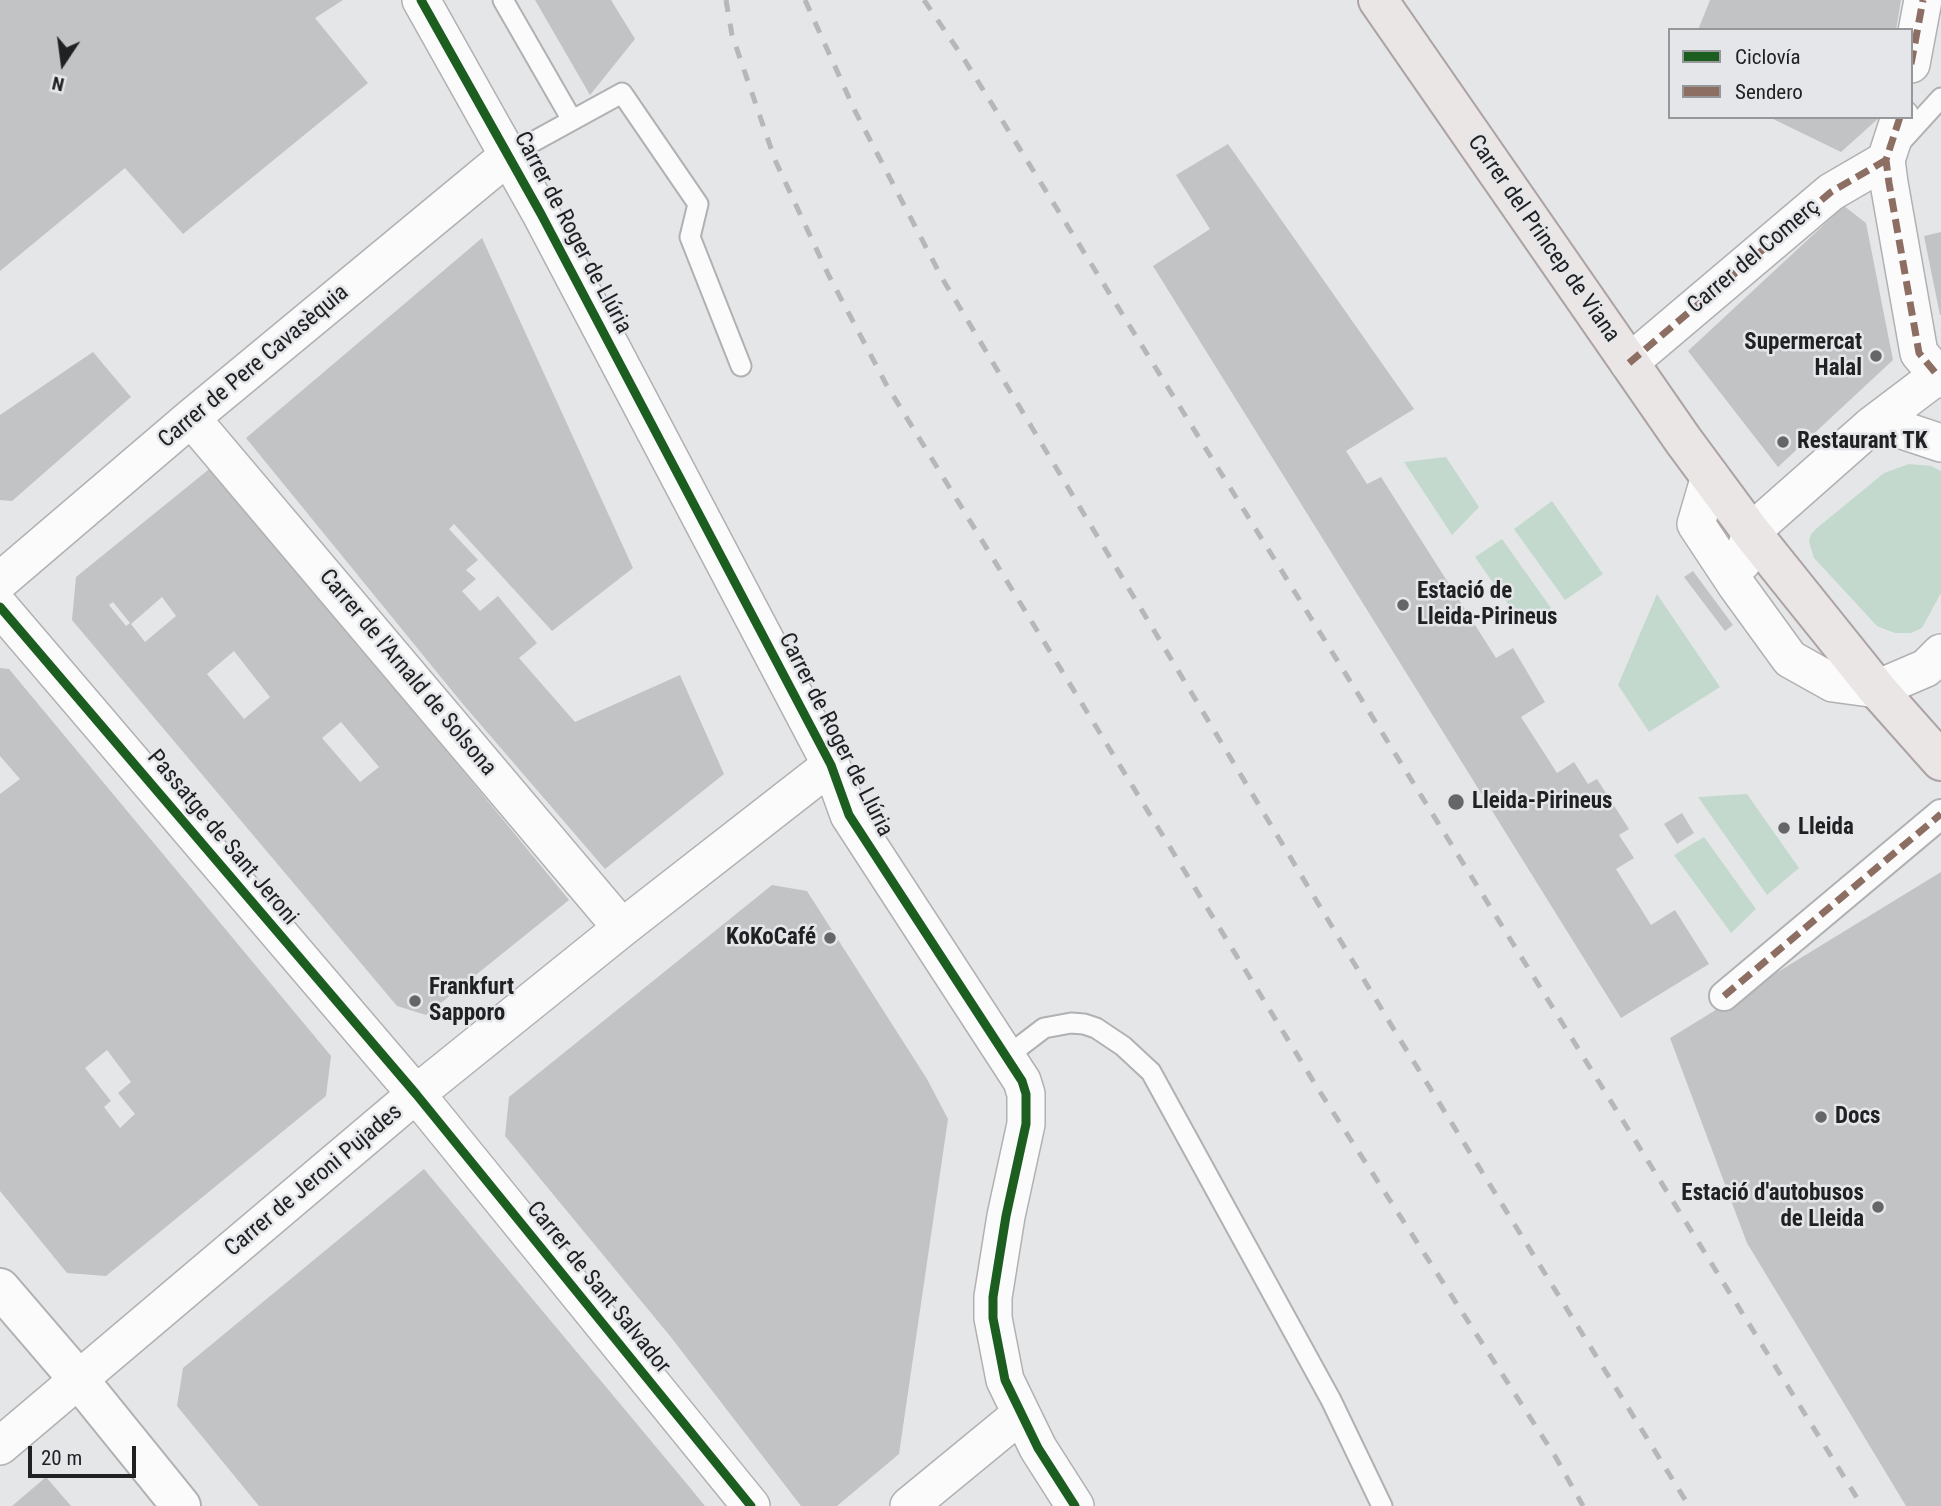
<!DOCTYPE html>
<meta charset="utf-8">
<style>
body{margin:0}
#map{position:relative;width:1941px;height:1506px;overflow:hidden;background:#e5e6e8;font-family:"Roboto Condensed",sans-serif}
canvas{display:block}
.legend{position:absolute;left:1668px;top:28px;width:245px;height:91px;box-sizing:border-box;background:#e4e6e9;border:2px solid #969799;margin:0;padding:9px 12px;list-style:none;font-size:21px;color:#202122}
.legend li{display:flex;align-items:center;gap:14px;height:35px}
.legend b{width:35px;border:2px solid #969799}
.north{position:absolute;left:28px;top:28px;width:70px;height:70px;-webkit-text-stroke:5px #e4e6e9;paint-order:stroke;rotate:193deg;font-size:19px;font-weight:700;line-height:28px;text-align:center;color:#202122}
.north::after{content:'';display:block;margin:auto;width:24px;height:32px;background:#202122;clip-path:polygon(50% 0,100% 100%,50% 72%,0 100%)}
.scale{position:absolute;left:28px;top:1446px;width:108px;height:32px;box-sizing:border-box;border:4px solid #202122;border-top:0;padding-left:9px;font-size:21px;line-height:24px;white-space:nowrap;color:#202122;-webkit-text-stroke:5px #e4e6e9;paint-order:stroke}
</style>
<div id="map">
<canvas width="1941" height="1506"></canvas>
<ul class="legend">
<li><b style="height:9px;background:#1b5e20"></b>Ciclovía</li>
<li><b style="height:9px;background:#8d6e63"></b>Sendero</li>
</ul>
<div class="north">N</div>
<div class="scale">20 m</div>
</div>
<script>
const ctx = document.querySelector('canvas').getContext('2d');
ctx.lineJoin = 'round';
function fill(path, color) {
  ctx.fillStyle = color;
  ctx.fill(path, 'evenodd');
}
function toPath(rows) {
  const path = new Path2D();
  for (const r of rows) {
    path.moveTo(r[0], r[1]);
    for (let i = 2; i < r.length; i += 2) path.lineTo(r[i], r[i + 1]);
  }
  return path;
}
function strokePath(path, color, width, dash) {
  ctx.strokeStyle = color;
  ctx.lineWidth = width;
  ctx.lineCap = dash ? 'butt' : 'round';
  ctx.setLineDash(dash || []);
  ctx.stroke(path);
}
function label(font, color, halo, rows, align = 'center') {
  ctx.font = font + ' "Roboto Condensed",sans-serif';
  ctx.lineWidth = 5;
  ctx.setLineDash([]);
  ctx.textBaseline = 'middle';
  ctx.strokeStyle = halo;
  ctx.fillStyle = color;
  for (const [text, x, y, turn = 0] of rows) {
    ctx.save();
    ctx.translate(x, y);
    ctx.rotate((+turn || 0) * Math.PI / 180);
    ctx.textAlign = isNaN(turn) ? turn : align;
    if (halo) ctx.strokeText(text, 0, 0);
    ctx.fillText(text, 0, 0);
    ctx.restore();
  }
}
const green = toPath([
 [1446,457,1479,507,1452,535,1404,462],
 [1909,464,1931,466,1941,471,1941,593,1922,628,1911,633,1895,633,1877,626,1814,558,1809,542,1811,534,1817,528,1884,473],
 [1552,501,1603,574,1565,600,1514,529],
 [1502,539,1551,608,1524,627,1475,557],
 [1657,594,1720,687,1649,732,1618,685],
 [1747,794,1799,868,1767,895,1698,797],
 [1704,837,1756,909,1731,933,1674,855]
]);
const building = toPath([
 [0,0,343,0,315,18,368,83,183,234,125,168,0,271],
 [535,0,611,0,635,39,590,95],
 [1710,0,1901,0,1896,30,1698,30],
 [1769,117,1880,117,1841,152],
 [1228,144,1414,409,1346,451,1367,484,1381,477,1496,658,1513,648,1545,702,1521,717,1557,773,1574,762,1588,784,1597,779,1629,829,1619,835,1634,858,1616,869,1651,925,1675,910,1709,964,1621,1018,1153,266,1210,229,1176,175],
 [1844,206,1866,223,1893,360,1778,467,1688,351],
 [1941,232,1941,315,1940,315,1924,236],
 [482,238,633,568,552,631,454,524,449,529,478,560,466,570,476,579,462,591,480,611,498,596,537,643,519,658,575,722,680,675,724,774,605,869,462,703,246,438],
 [93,352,131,397,12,501,0,500,0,415],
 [213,466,569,900,426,1015,397,1006,72,620,76,577],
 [162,597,176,616,145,642,131,624],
 [113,602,130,623,126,626,109,605],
 [234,651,270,697,244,719,207,674],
 [341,722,379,767,360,782,322,738],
 [1693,571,1733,625,1725,631,1684,577],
 [0,668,9,669,331,1056,326,1096,106,1276,67,1273,0,1191,0,794,20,779,0,756],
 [107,1050,131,1082,118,1093,135,1114,120,1128,104,1107,111,1101,85,1068],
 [1682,813,1694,833,1677,844,1664,824],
 [1941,872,1941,1506,1906,1506,1747,1243,1670,1038],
 [772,885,807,891,927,1079,948,1119,899,1454,837,1506,801,1506,670,1336,505,1136,509,1097],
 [424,1169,682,1478,705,1506,259,1506,177,1406,183,1368],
 [46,1477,71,1506,12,1506]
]);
const service = toPath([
 [503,0,572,120],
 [1899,144,1941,98],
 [509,155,622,93,698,204,690,237,741,366],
 [1006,1057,1044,1028,1071,1023,1084,1024,1096,1028,1123,1046,1151,1072,1331,1400,1382,1506]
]);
const pedestrian = toPath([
 [1724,996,1941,814]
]);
const minor = toPath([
 [421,0,541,214,831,765,849,815,1022,1081,1026,1094,1026,1124,1006,1216,993,1297,993,1318,1005,1380,1038,1448,1075,1506],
 [1911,64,1923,0],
 [1900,117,1886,160,1889,183,1919,353,1941,379],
 [1629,363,1831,192,1886,160],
 [191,418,622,928],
 [1871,426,1893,427,1941,443],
 [1710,476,1696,524,1737,586,1790,659,1833,683,1877,689,1926,668,1941,653],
 [1742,562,1751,532,1871,426,1941,373],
 [0,581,191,418,509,155],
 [0,607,416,1094,751,1506],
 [0,1446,416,1094,622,928,831,765],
 [909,1506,1021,1414]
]);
const secondary = toPath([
 [0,1288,79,1380,181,1506]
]);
const primary = toPath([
 [1378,0,1683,440,1751,532,1877,689,1941,761]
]);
const rail = toPath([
 [726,0,732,35,775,160,828,274,886,384,1320,1092,1555,1456,1583,1506],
 [805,0,855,111,942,278,1399,1038,1689,1506],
 [924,0,964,59,1862,1506]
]);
const quiet = toPath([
 [1911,64,1923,0],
 [1900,117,1886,160,1889,183,1919,353,1938,376],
 [1629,363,1831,192,1886,160],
 [1724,996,1941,814]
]);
const cycleway = toPath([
 [421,0,541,214,831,765,849,815,1022,1081,1026,1094,1026,1124,1006,1216,993,1297,993,1318,1005,1380,1038,1448,1075,1506],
 [0,607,416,1094,751,1506]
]);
const markers = [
 [1876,356,7,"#656667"],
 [1783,442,7,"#656667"],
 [1403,605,7,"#656667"],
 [1456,802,9,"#656667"],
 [1784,828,7,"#656667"],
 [830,938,7,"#656667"],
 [415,1001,7,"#656667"],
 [1821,1117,7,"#656667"],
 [1878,1207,7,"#656667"]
];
const streetNames = [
 ["Carrer de Roger de Llúria",572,233,62],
 ["Carrer del Princep de Viana",1543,239,55],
 ["Carrer del Comerç",1754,257,-40],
 ["Carrer de Pere Cavasèquia",254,367,-40],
 ["Carrer de l'Arnald de Solsona",407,673,50],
 ["Carrer de Roger de Llúria",835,735,63],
 ["Passatge de Sant Jeroni",222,838,50],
 ["Carrer de Jeroni Pujades",314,1181,-40],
 ["Carrer de Sant Salvador",598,1288,51]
];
const poiNames = [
 ["Supermercat",1862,343,"right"],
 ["Halal",1862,369,"right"],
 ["Restaurant TK",1797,442],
 ["Estació de",1417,592],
 ["Lleida-Pirineus",1417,618],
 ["Lleida-Pirineus",1472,802],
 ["Lleida",1798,828],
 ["KoKoCafé",816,938,"right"],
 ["Frankfurt",429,988],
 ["Sapporo",429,1014],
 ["Docs",1835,1117],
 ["Estació d'autobusos",1864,1194,"right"],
 ["de Lleida",1864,1220,"right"]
];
fill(green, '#c3d9ce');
fill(building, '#c2c3c4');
strokePath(service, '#b1b1b3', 23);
strokePath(pedestrian, '#b1b1b3', 32);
strokePath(minor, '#b1b1b3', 40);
strokePath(secondary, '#b1b1b3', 42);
strokePath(primary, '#ada3a5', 42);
strokePath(service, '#fbfbfc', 19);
strokePath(pedestrian, '#fbfbfc', 28);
strokePath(minor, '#fbfbfc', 37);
strokePath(secondary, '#fbfbfc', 38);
strokePath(primary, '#ebe6e6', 38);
strokePath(rail, '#b6b7b8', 5, [12, 12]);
strokePath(quiet, '#8d6e63', 7, [14, 7]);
strokePath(cycleway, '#1b5e20', 9);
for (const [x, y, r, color] of markers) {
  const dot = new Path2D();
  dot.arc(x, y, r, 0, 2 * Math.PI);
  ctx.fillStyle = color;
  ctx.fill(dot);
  strokePath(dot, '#e4e6e9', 2.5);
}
label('23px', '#202122', '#e4e6e9', streetNames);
label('bold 23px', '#202122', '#e4e6e9', poiNames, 'left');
</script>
